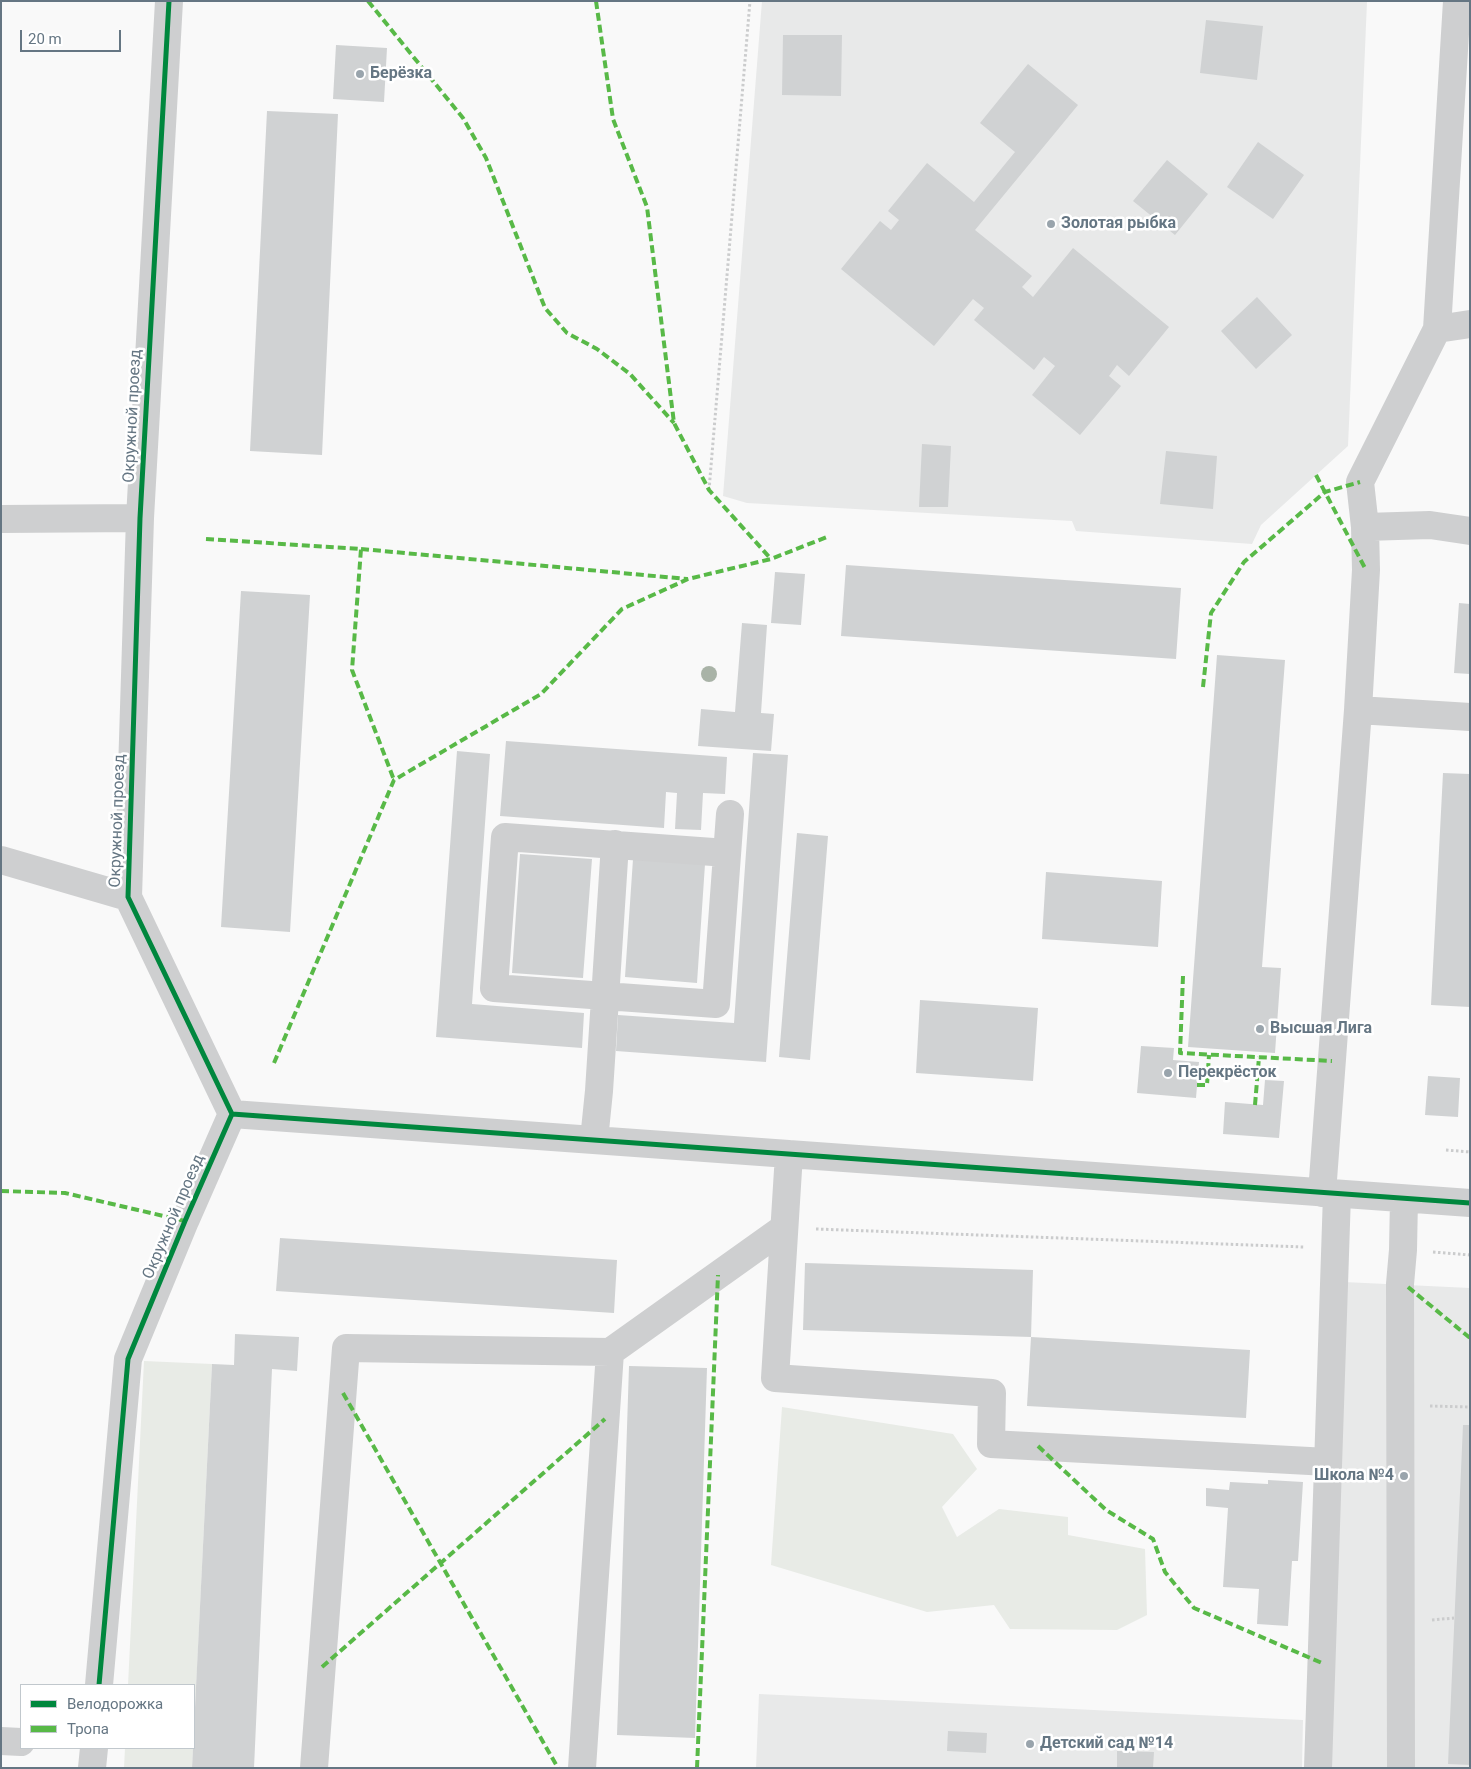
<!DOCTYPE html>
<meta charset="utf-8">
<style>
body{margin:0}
#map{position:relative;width:1471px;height:1769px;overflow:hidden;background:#f9f9f9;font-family:Roboto,sans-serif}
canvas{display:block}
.frame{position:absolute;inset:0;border:2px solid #657683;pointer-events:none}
.legend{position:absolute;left:20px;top:1684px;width:175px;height:65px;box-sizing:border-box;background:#fff;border:1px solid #c1c8cd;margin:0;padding:6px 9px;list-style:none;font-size:15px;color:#657683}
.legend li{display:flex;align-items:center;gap:10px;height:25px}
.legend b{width:25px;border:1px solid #c1c8cd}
.scale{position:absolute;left:20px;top:30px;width:101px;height:22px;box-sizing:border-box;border:2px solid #657683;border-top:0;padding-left:6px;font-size:15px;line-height:18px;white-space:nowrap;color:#657683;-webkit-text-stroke:4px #fff;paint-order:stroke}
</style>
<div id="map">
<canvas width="1471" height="1769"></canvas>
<div class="frame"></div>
<ul class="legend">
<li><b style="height:6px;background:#00873e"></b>Велодорожка</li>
<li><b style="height:6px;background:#58b947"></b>Тропа</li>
</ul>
<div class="scale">20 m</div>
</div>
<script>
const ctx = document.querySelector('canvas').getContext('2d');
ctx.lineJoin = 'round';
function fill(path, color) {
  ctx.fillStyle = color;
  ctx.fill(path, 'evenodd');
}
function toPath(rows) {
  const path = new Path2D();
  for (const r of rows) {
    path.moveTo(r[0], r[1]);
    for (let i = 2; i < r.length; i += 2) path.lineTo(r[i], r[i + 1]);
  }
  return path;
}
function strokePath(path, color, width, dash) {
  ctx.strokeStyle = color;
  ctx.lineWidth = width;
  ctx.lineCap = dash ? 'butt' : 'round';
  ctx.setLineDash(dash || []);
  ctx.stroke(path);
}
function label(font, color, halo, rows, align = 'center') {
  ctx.font = font + ' Roboto,sans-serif';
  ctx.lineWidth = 5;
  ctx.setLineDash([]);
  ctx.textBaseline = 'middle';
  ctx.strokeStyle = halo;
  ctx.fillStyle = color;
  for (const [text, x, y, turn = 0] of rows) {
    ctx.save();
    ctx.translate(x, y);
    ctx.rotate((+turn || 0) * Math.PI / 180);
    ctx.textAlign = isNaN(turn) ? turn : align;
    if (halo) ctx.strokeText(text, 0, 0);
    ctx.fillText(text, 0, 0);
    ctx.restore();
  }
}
const built = toPath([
 [762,1,1367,2,1348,446,1261,525,1252,544,1076,531,1072,521,747,503,723,496],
 [1344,1282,1470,1288,1470,1768,1328,1768],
 [759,1694,1303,1720,1302,1768,756,1768]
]);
const green = toPath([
 [144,1361,212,1364,194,1730,194,1685,128,1685],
 [782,1407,953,1434,977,1469,942,1507,957,1537,999,1509,1068,1517,1068,1535,1145,1549,1147,1615,1117,1630,1010,1629,994,1605,927,1612,771,1565],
 [125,1748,193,1748,192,1768,124,1768]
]);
const building = toPath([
 [1206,20,1263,26,1257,80,1200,73],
 [783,35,842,35,841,96,782,95],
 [336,45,387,48,384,102,333,99],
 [1028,64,1078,105,975,230,1032,276,1022,287,1033,297,1073,248,1169,327,1129,376,1117,365,1109,376,1121,386,1080,435,1032,395,1055,366,1044,357,1034,370,974,320,984,308,973,299,934,346,841,269,880,221,891,230,899,220,888,211,927,163,974,202,1015,152,980,123],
 [267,111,338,114,322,455,250,451],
 [1258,142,1304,175,1273,219,1227,187],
 [1167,160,1208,194,1175,235,1133,201],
 [1257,297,1292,335,1256,369,1221,331],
 [922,444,951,446,948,507,919,507],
 [1166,451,1217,456,1213,509,1160,504],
 [846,565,1181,588,1176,659,841,636],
 [775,572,805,574,801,625,771,623],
 [241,591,310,595,290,932,221,927],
 [1459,603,1470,604,1470,674,1454,673],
 [742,623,767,625,761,713,774,714,771,751,698,746,701,709,735,712],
 [1217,655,1285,660,1262,967,1281,968,1275,1053,1188,1047],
 [506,741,727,757,725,794,703,793,701,830,675,829,677,793,666,792,664,828,500,816],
 [457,751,490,754,472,1004,584,1013,582,1048,436,1037],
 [753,753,788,755,766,1062,616,1051,618,1015,734,1023],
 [1443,773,1470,774,1470,1007,1431,1005],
 [797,833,828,836,810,1060,779,1057],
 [520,854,592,859,583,978,512,973],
 [633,859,705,864,697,983,625,977],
 [1046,872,1162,881,1158,947,1042,939],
 [920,1000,1038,1008,1033,1081,916,1073],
 [1141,1046,1174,1048,1173,1060,1199,1062,1196,1098,1137,1093],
 [1428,1076,1460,1078,1458,1117,1425,1115],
 [1265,1080,1284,1081,1279,1138,1223,1134,1225,1102,1263,1105],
 [280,1238,617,1260,614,1313,276,1291],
 [805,1263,1033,1270,1031,1337,803,1330],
 [235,1334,299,1337,297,1371,272,1369,254,1768,192,1768,212,1364,234,1365],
 [1031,1337,1250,1350,1246,1418,1027,1406],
 [629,1366,707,1368,695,1738,617,1735],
 [1463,1425,1470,1425,1470,1765,1448,1764],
 [1268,1480,1303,1482,1298,1561,1292,1561,1288,1626,1257,1624,1259,1589,1223,1587,1228,1508,1206,1506,1206,1488,1229,1490,1230,1482,1268,1484],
 [948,1731,987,1733,986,1753,947,1751],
 [1117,1751,1154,1752,1153,1768,1117,1768]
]);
const path = toPath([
 [709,490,750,1],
 [1446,1150,1470,1152],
 [816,1229,1304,1247],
 [1433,1252,1470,1255],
 [1430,1406,1470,1407],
 [1432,1620,1454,1618]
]);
const minor = toPath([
 [1437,329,1470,324],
 [1,519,140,518],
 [1365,527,1430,525,1470,531],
 [1358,710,1470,717],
 [727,853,505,837,494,988,716,1004,730,814],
 [1,860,128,897],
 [232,1114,1470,1203],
 [594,1140,599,1091,615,844],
 [789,1154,775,1378,992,1393,991,1444,1328,1462],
 [1322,1193,1358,710,1366,570,1365,527,1360,482,1437,329,1457,1],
 [99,1685,128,1359,185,1221,232,1114,128,897,140,518,169,1],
 [1,1741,21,1742],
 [92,1768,94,1748],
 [314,1768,346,1348,610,1352,784,1228],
 [582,1768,610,1352],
 [1318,1768,1337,1194],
 [1401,1768,1400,1284,1403,1250,1404,1199]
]);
const quiet = toPath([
 [368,1,463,118,486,158,545,308,567,333,597,349,630,374,674,423],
 [596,1,613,119,647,207,674,423,709,490,771,559],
 [1316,475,1366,570],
 [206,539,361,549,352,670,394,780],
 [361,549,687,579],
 [1203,687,1211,613,1244,562,1325,492,1360,482],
 [1183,976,1180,1053,1332,1061],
 [274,1063,394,780,541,694,622,609,688,579,771,559,827,537],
 [1197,1085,1207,1085,1209,1055],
 [1255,1105,1259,1057],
 [1,1191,65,1193,185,1221],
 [1408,1287,1470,1338],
 [343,1393,558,1768],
 [1038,1446,1106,1510,1153,1539,1165,1572,1194,1608,1322,1663],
 [322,1667,605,1419],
 [697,1768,718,1275]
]);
const cycleway = toPath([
 [232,1114,1470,1203],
 [99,1685,128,1359,185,1221,232,1114,128,897,140,518,169,1]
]);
const trees = [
 [709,674]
];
const markers = [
 [360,74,5,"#99a4ac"],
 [1051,224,5,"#99a4ac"],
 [1260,1029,5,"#99a4ac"],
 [1168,1073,5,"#99a4ac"],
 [1404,1476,5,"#99a4ac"],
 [1030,1744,5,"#99a4ac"]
];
const poiNames = [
 ["Берёзка",370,74],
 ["Золотая рыбка",1061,224],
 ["Высшая Лига",1270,1029],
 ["Перекрёсток",1178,1073],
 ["Школа №4",1394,1476,"right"],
 ["Детский сад №14",1040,1744]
];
const streetNames = [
 ["Окружной проезд",133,416,-87],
 ["Окружной проезд",118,821,-88],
 ["Окружной проезд",174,1217,-67]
];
fill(built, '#e8e9e9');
fill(green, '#e8ebe6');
fill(building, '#d0d2d3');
strokePath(path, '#cbcccd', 3, [2.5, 2.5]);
strokePath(minor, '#cecfd0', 28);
strokePath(quiet, '#58b947', 4, [8, 4]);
strokePath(cycleway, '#00873e', 5);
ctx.fillStyle = '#a9b3a7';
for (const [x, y] of trees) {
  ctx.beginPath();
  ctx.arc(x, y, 8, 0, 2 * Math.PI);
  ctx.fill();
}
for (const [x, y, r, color] of markers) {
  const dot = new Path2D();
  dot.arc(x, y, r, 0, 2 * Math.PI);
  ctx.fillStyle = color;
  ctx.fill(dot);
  strokePath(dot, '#fff', 2);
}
label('bold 16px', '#657683', '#fff', poiNames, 'left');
label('16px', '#657683', '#fff', streetNames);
</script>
